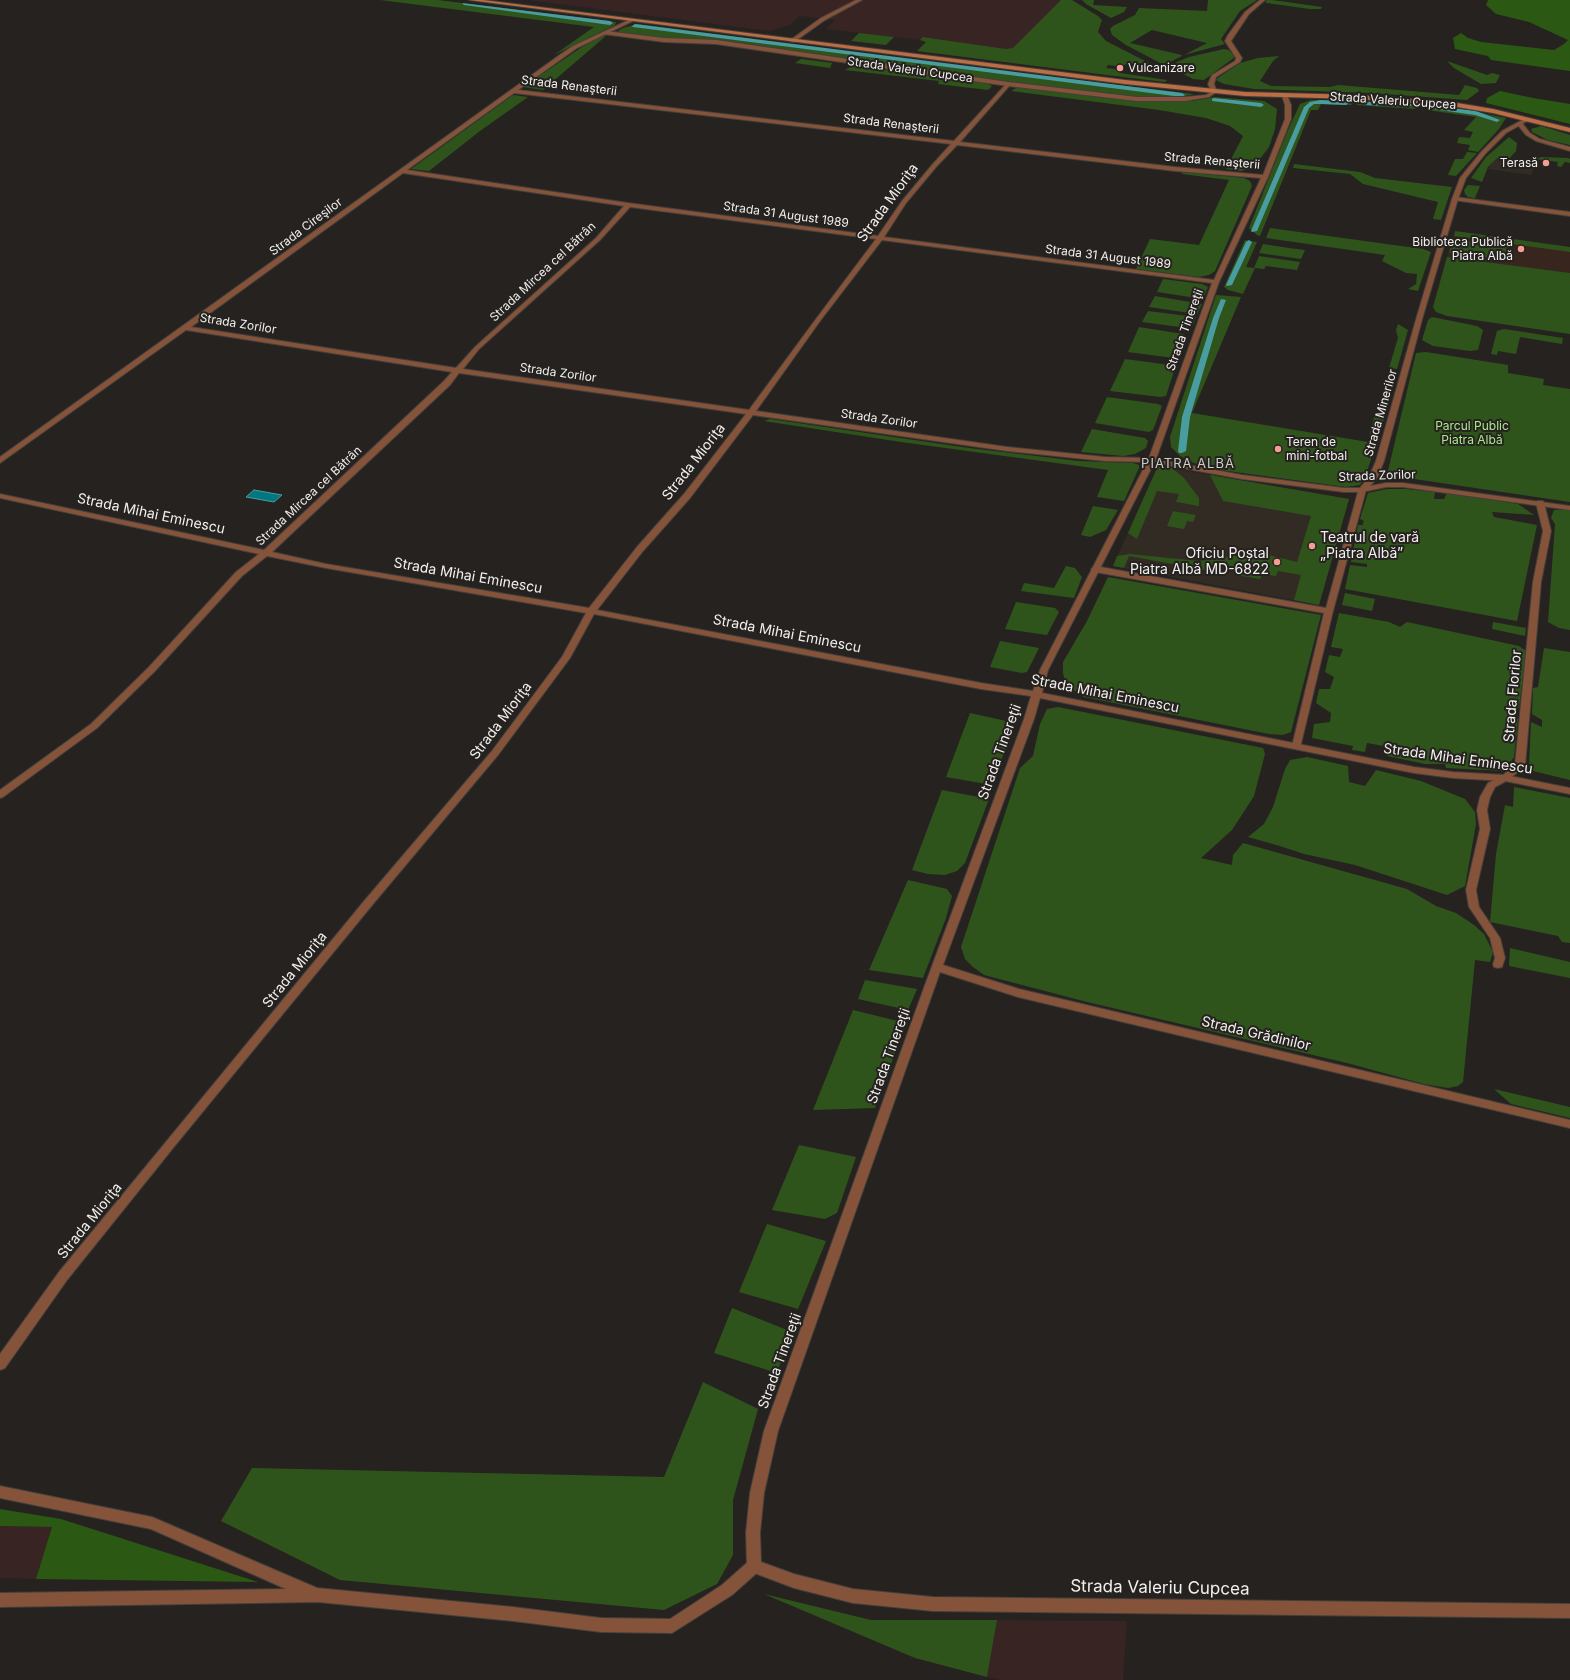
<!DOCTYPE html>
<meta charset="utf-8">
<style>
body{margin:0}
canvas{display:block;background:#25221f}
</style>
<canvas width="1570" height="1680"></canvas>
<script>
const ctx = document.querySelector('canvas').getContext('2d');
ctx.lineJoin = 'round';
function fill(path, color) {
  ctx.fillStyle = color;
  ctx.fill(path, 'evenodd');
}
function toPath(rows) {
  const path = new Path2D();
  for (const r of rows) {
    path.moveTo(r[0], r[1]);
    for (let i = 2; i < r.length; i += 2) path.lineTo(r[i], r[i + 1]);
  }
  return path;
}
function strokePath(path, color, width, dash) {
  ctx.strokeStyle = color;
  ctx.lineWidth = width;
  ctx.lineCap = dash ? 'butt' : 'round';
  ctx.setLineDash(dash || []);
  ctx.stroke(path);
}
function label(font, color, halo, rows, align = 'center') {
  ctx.font = font + ' Inter,sans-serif';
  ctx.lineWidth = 4;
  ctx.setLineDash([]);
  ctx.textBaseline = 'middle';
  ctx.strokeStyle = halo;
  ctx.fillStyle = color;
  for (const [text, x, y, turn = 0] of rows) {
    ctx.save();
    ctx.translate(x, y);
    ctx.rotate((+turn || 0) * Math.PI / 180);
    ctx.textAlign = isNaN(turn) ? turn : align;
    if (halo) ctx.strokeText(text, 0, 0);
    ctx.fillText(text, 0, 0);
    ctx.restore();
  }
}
const built = toPath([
 [1497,157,1534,163,1532,175,1488,169],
 [1158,466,1349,499,1319,605,1113,566]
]);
const industrial = toPath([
 [528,0,1061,0,1014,48,1006,49,923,37,920,40,826,29,835,20,800,16,790,25,769,31],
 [0,1526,52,1527,36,1579,0,1578],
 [997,1620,1127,1621,1123,1680,1002,1680,987,1677]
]);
const education = toPath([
 [1455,231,1570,247,1570,303,1439,284]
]);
const green = toPath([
 [380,0,438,0,616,22,615,25,554,55,594,27],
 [1061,0,1072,0,1098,16,1102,20,1098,32,1106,41,1155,66,1157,69,1129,64,1116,66,1108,65,1106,68,1122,70,1120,73,1167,80,1165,82,1123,77,917,51,926,42,920,40,923,37,1006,49,1013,48],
 [1082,0,1094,0,1093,5,1127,7,1124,12,1111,18,1086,4],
 [1208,0,1257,0,1240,11,1221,39,1225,44,1184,55,1207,43,1152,30,1130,43,1182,55,1182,56,1164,65,1126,45,1112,35,1110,29,1113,26,1135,15,1139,8,1207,11],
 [1267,0,1272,0,1322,7,1321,9,1310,9,1267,3,1265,2],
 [637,24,1000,71,1194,94,1177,98,1143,98,1008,82,718,41,671,39,619,33,618,31,623,28],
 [859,33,894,37,886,45,851,41],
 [607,35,543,90,523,87,582,47,598,38],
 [1224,49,1229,50,1235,57,1204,80,1193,79,1172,68,1172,66,1177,62,1189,57],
 [1279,56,1273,61,1260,81,1271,86,1330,87,1338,85,1459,95,1465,85,1477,88,1479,91,1467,100,1371,93,1254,89,1224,84,1216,80,1219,77,1240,63,1258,58],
 [801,59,802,59,832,63,830,68,795,63],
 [1447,61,1487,75,1492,73,1500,75,1496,83,1481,84,1454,68],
 [853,66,987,83,992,86,988,90,938,84,939,81,845,70],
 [1016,88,1031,88,1151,102,1192,101,1214,97,1264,101,1277,109,1275,129,1269,147,1254,167,1241,171,1226,169,1243,136,1230,126,1206,118,1159,110,1011,91],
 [513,95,528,97,480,131,429,171,411,169],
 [1311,100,1357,101,1351,105,1321,104,1318,110,1311,110,1260,236,1257,235,1249,228,1287,132,1300,104],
 [1362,101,1410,104,1417,105,1415,109,1356,105],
 [1437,106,1481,113,1506,118,1499,129,1478,152,1468,150,1470,145,1457,143,1459,137,1470,138,1473,132,1464,130,1476,117,1427,110,1429,107],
 [1541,126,1570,135,1570,145,1548,140,1532,132,1531,129],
 [1509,137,1517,143,1516,151,1509,159,1497,158,1488,167,1482,182,1471,178,1486,157],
 [1467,152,1477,153,1456,176,1448,175,1455,159,1463,159],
 [1541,157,1568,158,1570,159,1570,163,1565,162,1561,167,1557,166,1558,162,1536,159],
 [1294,164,1360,172,1375,178,1452,187,1441,220,1433,219,1438,202,1363,184,1350,174,1293,168],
 [1183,172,1244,178,1250,181,1252,186,1215,271,1209,275,1199,277,1136,269,1150,239,1199,245,1229,180,1182,174],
 [1468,185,1480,186,1475,198,1468,197,1465,194,1464,190],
 [1270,228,1423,249,1431,252,1418,291,1408,289,1416,284,1417,274,1406,273,1382,261,1385,255,1266,238],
 [1455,231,1570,247,1570,252,1454,236],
 [1453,239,1507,247,1505,260,1449,253],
 [1245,240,1257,242,1246,267,1254,268,1259,256,1300,262,1297,270,1266,266,1264,269,1255,268,1243,294,1228,290,1224,287],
 [1263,244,1289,248,1305,250,1301,259,1259,253],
 [1447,257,1570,273,1570,334,1447,316,1436,312,1433,307],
 [1163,279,1202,284,1208,287,1203,299,1157,292],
 [1216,295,1241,297,1192,413,1368,442,1374,417,1384,419,1366,475,1360,485,1346,487,1213,469,1194,463,1180,456,1171,447,1170,437],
 [1155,296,1202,304,1197,314,1149,307],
 [1148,311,1196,317,1193,325,1190,327,1180,327,1142,322],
 [1432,317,1477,326,1483,330,1478,350,1470,351,1433,346,1422,340,1428,320],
 [1398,324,1408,330,1397,369,1389,368,1398,338,1396,330],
 [1139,327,1183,334,1187,337,1179,356,1174,358,1128,352],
 [1504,329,1563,338,1562,344,1520,337,1516,354,1498,351,1497,355,1491,354,1497,331],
 [1426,352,1508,365,1508,373,1544,379,1543,385,1570,389,1570,502,1387,475,1416,353],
 [1125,359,1170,365,1175,368,1166,396,1160,397,1110,391],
 [1107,397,1158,404,1162,406,1153,430,1149,432,1095,423],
 [770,419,969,448,1078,461,1133,463,1139,465,1139,468,1124,501,1097,497,1108,470,901,442,764,421],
 [1092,429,1145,438,1148,441,1146,448,1135,454,1123,456,1081,452],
 [1158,466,1172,468,1184,478,1199,498,1199,506,1176,502,1179,494,1157,491,1137,539,1128,533],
 [1210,475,1349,499,1319,605,1294,600,1301,575,1278,571,1276,576,1262,574,1260,579,1236,575,1239,568,1213,563,1210,571,1129,556,1124,568,1113,566,1117,556,1130,554,1199,561,1253,553,1264,554,1297,562,1311,516,1223,501],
 [1387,489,1406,489,1435,492,1434,499,1444,499,1447,493,1518,504,1534,515,1492,512,1494,517,1537,525,1517,621,1345,589,1350,565,1367,567,1367,564,1351,562,1358,525,1363,525,1363,523,1364,521,1360,519,1368,493],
 [1093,506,1118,510,1106,530,1090,537,1081,535],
 [1570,509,1570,630,1559,628,1548,622,1555,524,1551,518,1554,510],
 [1173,511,1196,515,1193,522,1187,521,1184,529,1167,526],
 [1066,566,1075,568,1082,577,1074,598,1021,591,1024,583,1054,588],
 [1108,577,1321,615,1291,732,1283,735,1269,734,1084,697,1066,685,1063,673,1063,662,1087,621],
 [1345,593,1375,599,1372,611,1342,605],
 [1016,602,1055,608,1059,612,1047,635,1005,629],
 [1339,613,1389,622,1400,627,1407,622,1519,646,1526,651,1519,708,1511,708,1510,711,1510,714,1518,719,1514,757,1504,771,1446,768,1445,764,1425,764,1387,756,1389,747,1367,743,1365,752,1352,750,1353,746,1312,738,1314,724,1330,722,1331,713,1316,703,1319,689,1330,689,1334,677,1325,672,1329,655,1340,657,1343,649,1331,647],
 [1493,622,1526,628,1525,636,1492,629],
 [1000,641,1039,648,1027,672,1022,673,990,667],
 [1544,648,1570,652,1570,780,1533,771,1529,765,1531,722,1542,727,1542,720,1532,714,1533,688,1538,687],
 [1058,707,1263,748,1265,754,1254,796,1232,830,1201,858,1232,865,1233,855,1243,843,1407,889,1436,906,1456,913,1474,925,1484,934,1493,952,1490,962,1475,960,1463,1082,1458,1086,1448,1088,1424,1084,1347,1063,1087,1002,984,975,973,967,965,959,961,947,1020,768,1033,756,1040,724,1047,709],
 [970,713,1015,723,992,785,946,777],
 [1307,757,1348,766,1349,782,1365,786,1376,770,1421,781,1465,799,1475,812,1476,824,1465,886,1447,895,1355,865,1304,854,1280,846,1248,837,1264,824,1273,807,1285,769,1290,760],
 [1514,787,1570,798,1570,943,1562,942,1558,936,1490,922,1496,854,1505,805,1513,807],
 [942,790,989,799,965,863,957,871,945,875,928,874,912,870],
 [908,880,947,889,952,896,946,918,923,978,869,970],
 [1510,948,1570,962,1570,978,1509,966],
 [865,980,917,989,908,1010,858,999],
 [853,1010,906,1023,875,1108,813,1110],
 [1494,1089,1570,1107,1570,1118,1511,1104],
 [799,1145,856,1157,837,1213,825,1219,772,1210],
 [767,1224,826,1241,798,1309,739,1292],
 [732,1308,792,1332,777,1373,714,1353],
 [703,1382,758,1409,733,1500,733,1555,717,1584,664,1610,340,1580,221,1521,252,1468,664,1477],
 [764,1594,871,1620,997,1620,987,1677,915,1658]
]);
const forest = toPath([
 [1488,0,1570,0,1570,71,1491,60,1488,56,1455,49,1453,38,1461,33,1468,38,1481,42,1554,50,1564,44,1568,40,1529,22,1496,14,1486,5],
 [1500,91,1533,98,1570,104,1570,124,1486,103,1487,98],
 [0,1509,61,1519,258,1582,36,1579,52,1527,0,1526]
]);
const water = toPath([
 [254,490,282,495,274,502,246,497,254,490]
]);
const stream = toPath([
 [462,3,610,21,613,23,610,25,464,5,462,3],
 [635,24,1182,93,1185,95,1182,97,633,27,632,26,635,24],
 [1214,98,1261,103,1264,105,1261,107,1212,101,1212,99,1214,98],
 [1320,100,1346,101,1349,103,1346,105,1320,104,1314,104,1309,108,1257,231,1252,232,1251,231,1304,107,1310,102,1320,100],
 [1364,102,1409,103,1412,105,1409,107,1366,105,1363,103,1364,102],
 [1435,106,1476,111,1500,120,1497,122,1475,115,1433,109,1433,107,1435,106],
 [1249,240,1252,242,1232,285,1227,286,1226,285,1246,242,1249,240],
 [1221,299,1226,300,1219,318,1190,417,1186,451,1182,453,1179,453,1178,451,1182,417,1213,318,1221,299]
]);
const service = toPath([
 [856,0,862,0,825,20,794,42,789,41,821,18,856,0],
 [605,31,664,38,716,40,1008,82,1137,97,1185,97,1206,95,1214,90,1217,92,1209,97,1185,101,1137,101,1008,86,716,44,664,42,603,34,602,33,605,31],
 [1518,123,1522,123,1530,133,1540,139,1570,147,1570,151,1536,141,1526,135,1517,124,1518,123],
 [1455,197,1570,212,1570,216,1453,200,1453,198,1455,197],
 [1359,488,1362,488,1366,490,1333,611,1300,748,1294,748,1292,746,1324,613,1095,572,1091,569,1095,566,1326,608,1359,488],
 [1537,501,1543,501,1544,503,1551,531,1541,582,1525,766,1508,780,1495,787,1490,797,1487,810,1490,829,1476,890,1479,907,1500,938,1505,958,1502,967,1498,968,1494,967,1493,964,1495,958,1490,938,1469,907,1466,890,1480,829,1477,810,1480,797,1488,783,1502,776,1515,765,1533,582,1543,531,1536,503,1537,501],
 [0,1486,152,1517,317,1588,513,1607,601,1618,670,1619,722,1585,749,1561,754,1559,759,1561,761,1566,759,1571,732,1595,672,1633,601,1632,513,1621,318,1602,0,1607,0,1593,286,1589,151,1529,0,1498,0,1486]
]);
const minor = toPath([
 [1260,0,1265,0,1249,14,1231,41,1242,58,1240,62,1216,77,1214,84,1217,92,1212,93,1208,84,1212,75,1235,61,1236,58,1225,41,1228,35,1245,12,1260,0],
 [631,19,633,19,633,21,577,48,518,90,954,141,1008,82,1011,84,1010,85,960,142,1175,167,1263,175,1285,119,1285,105,1282,96,1287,95,1291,105,1291,119,1268,177,1219,282,1156,459,1242,475,1344,488,1360,488,1369,477,1376,461,1417,316,1452,199,1460,178,1482,151,1502,131,1526,118,1531,119,1506,133,1486,153,1466,178,1458,199,1423,316,1384,461,1377,478,1370,486,1386,483,1403,483,1570,506,1570,510,1403,487,1386,487,1362,492,1344,492,1242,479,1154,463,1048,670,1042,693,1414,767,1453,772,1505,775,1570,788,1570,794,1505,781,1453,778,1414,773,1040,698,1034,719,943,965,1019,989,1570,1120,1570,1128,1018,997,940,972,778,1431,764,1493,760,1533,761,1562,794,1574,853,1589,933,1597,1570,1604,1570,1618,933,1611,853,1603,794,1588,749,1571,747,1566,746,1533,750,1493,764,1431,925,985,1024,719,1031,696,981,689,594,614,570,658,498,755,373,904,173,1148,67,1280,5,1368,0,1370,0,1354,59,1272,365,900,492,751,562,657,586,613,326,568,267,556,242,576,155,671,97,728,3,797,0,798,0,790,91,724,149,667,236,572,259,554,0,498,0,494,264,550,444,381,452,372,186,330,0,463,0,457,561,54,573,46,631,19],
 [514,93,951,144,932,165,902,201,878,236,628,203,407,170,514,93],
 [957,145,1175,171,1261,178,1214,280,884,237,906,203,936,167,957,145],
 [403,173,624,206,596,238,475,347,456,368,191,327,403,173],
 [630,207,876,239,816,319,749,410,463,369,479,349,600,240,630,207],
 [882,240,1212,283,1149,458,1105,457,1007,447,756,411,820,321,882,240],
 [459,373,746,414,684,494,637,547,589,608,326,564,272,552,450,385,459,373],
 [753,415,1007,451,1105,461,1147,462,1040,670,1033,691,981,683,597,610,643,551,690,498,753,415]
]);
const secondary = toPath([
 [469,0,483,0,1125,80,1245,92,1358,95,1451,102,1493,109,1570,128,1570,132,1493,113,1451,106,1358,99,1245,96,1125,84,469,0]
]);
const markers = [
 [1120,68,4,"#f59c93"],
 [1546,163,4,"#f59c93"],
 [1521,249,4,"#f59c93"],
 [1278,449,4,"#f59c93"],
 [1312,546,4,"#f59c93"],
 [1277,562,4,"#f59c93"]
];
const farPoinames = [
 ["Vulcanizare",1128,68],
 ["Terasă",1538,163,"right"],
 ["Biblioteca Publică",1513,242,"right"],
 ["Piatra Albă",1513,256,"right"],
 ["Teren de",1286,442],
 ["mini-fotbal",1286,456]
];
const farStreetnames = [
 ["Strada Valeriu Cupcea",910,70,8],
 ["Strada Renaşterii",569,86,7],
 ["Strada Valeriu Cupcea",1393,101,4],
 ["Strada Renaşterii",891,124,7],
 ["Strada Renaşterii",1212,161,5],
 ["Strada 31 August 1989",786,215,8],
 ["Strada Cireşilor",306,227,-37],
 ["Strada 31 August 1989",1108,257,7],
 ["Strada Mircea cel Bătrân",543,272,-43],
 ["Strada Zorilor",238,324,9],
 ["Strada Tinereţii",1185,330,-70],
 ["Strada Zorilor",558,373,8],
 ["Strada Minerilor",1381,413,-74],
 ["Strada Zorilor",879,419,8],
 ["Strada Zorilor",1377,476,-2],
 ["Strada Mircea cel Bătrân",309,496,-43]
];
const farParknames = [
 ["Parcul Public",1472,426],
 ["Piatra Albă",1472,440]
];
const farQuarternames = [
 ["PIATRA ALBĂ",1188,464]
];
const streetNames = [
 ["Strada Mioriţa",888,203,-54],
 ["Strada Mioriţa",694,462,-52],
 ["Strada Mihai Eminescu",151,514,12],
 ["Strada Mihai Eminescu",468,576,10],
 ["Strada Mihai Eminescu",787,634,11],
 ["Strada Mihai Eminescu",1105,694,11],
 ["Strada Florilor",1513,696,-85],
 ["Strada Mioriţa",501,721,-53],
 ["Strada Tinereţii",1000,752,-70],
 ["Strada Mihai Eminescu",1458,759,8],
 ["Strada Mioriţa",295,970,-51],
 ["Strada Grădinilor",1256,1034,13],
 ["Strada Tinereţii",889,1056,-70],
 ["Strada Mioriţa",90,1221,-51],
 ["Strada Tinereţii",780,1361,-70]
];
const poiNames = [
 ["Teatrul de vară",1320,538],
 ["„Piatra Albă”",1320,554],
 ["Oficiu Poștal",1269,554,"right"],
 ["Piatra Albă MD-6822",1269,570,"right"]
];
const nearStreetnames = [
 ["Strada Valeriu Cupcea",1160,1588,1]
];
fill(built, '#322b23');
fill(industrial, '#382423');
fill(education, '#37251e');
fill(green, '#2e541c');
fill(forest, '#2b5812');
fill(water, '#00787f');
strokePath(water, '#499ca0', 1);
fill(stream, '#499ca0');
strokePath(service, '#423f3c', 2);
strokePath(minor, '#423f3c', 2);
strokePath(secondary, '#423f3c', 2);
fill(service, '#85533a');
fill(minor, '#85533a');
fill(secondary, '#bd6d43');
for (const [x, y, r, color] of markers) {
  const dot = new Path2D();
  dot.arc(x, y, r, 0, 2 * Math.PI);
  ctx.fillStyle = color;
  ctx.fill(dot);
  strokePath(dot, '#25221f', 1.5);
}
label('12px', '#f2f0ee', '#25221f', farPoinames, 'left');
label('12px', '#f2f0ee', '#25221f', farStreetnames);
label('12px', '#a6e98a', '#25221f', farParknames);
ctx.letterSpacing = '1px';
label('13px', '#cfcbc7', '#25221f', farQuarternames);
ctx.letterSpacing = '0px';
label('14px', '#f2f0ee', '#25221f', streetNames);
label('14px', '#f2f0ee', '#25221f', poiNames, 'left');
label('17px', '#f2f0ee', '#25221f', nearStreetnames);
</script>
